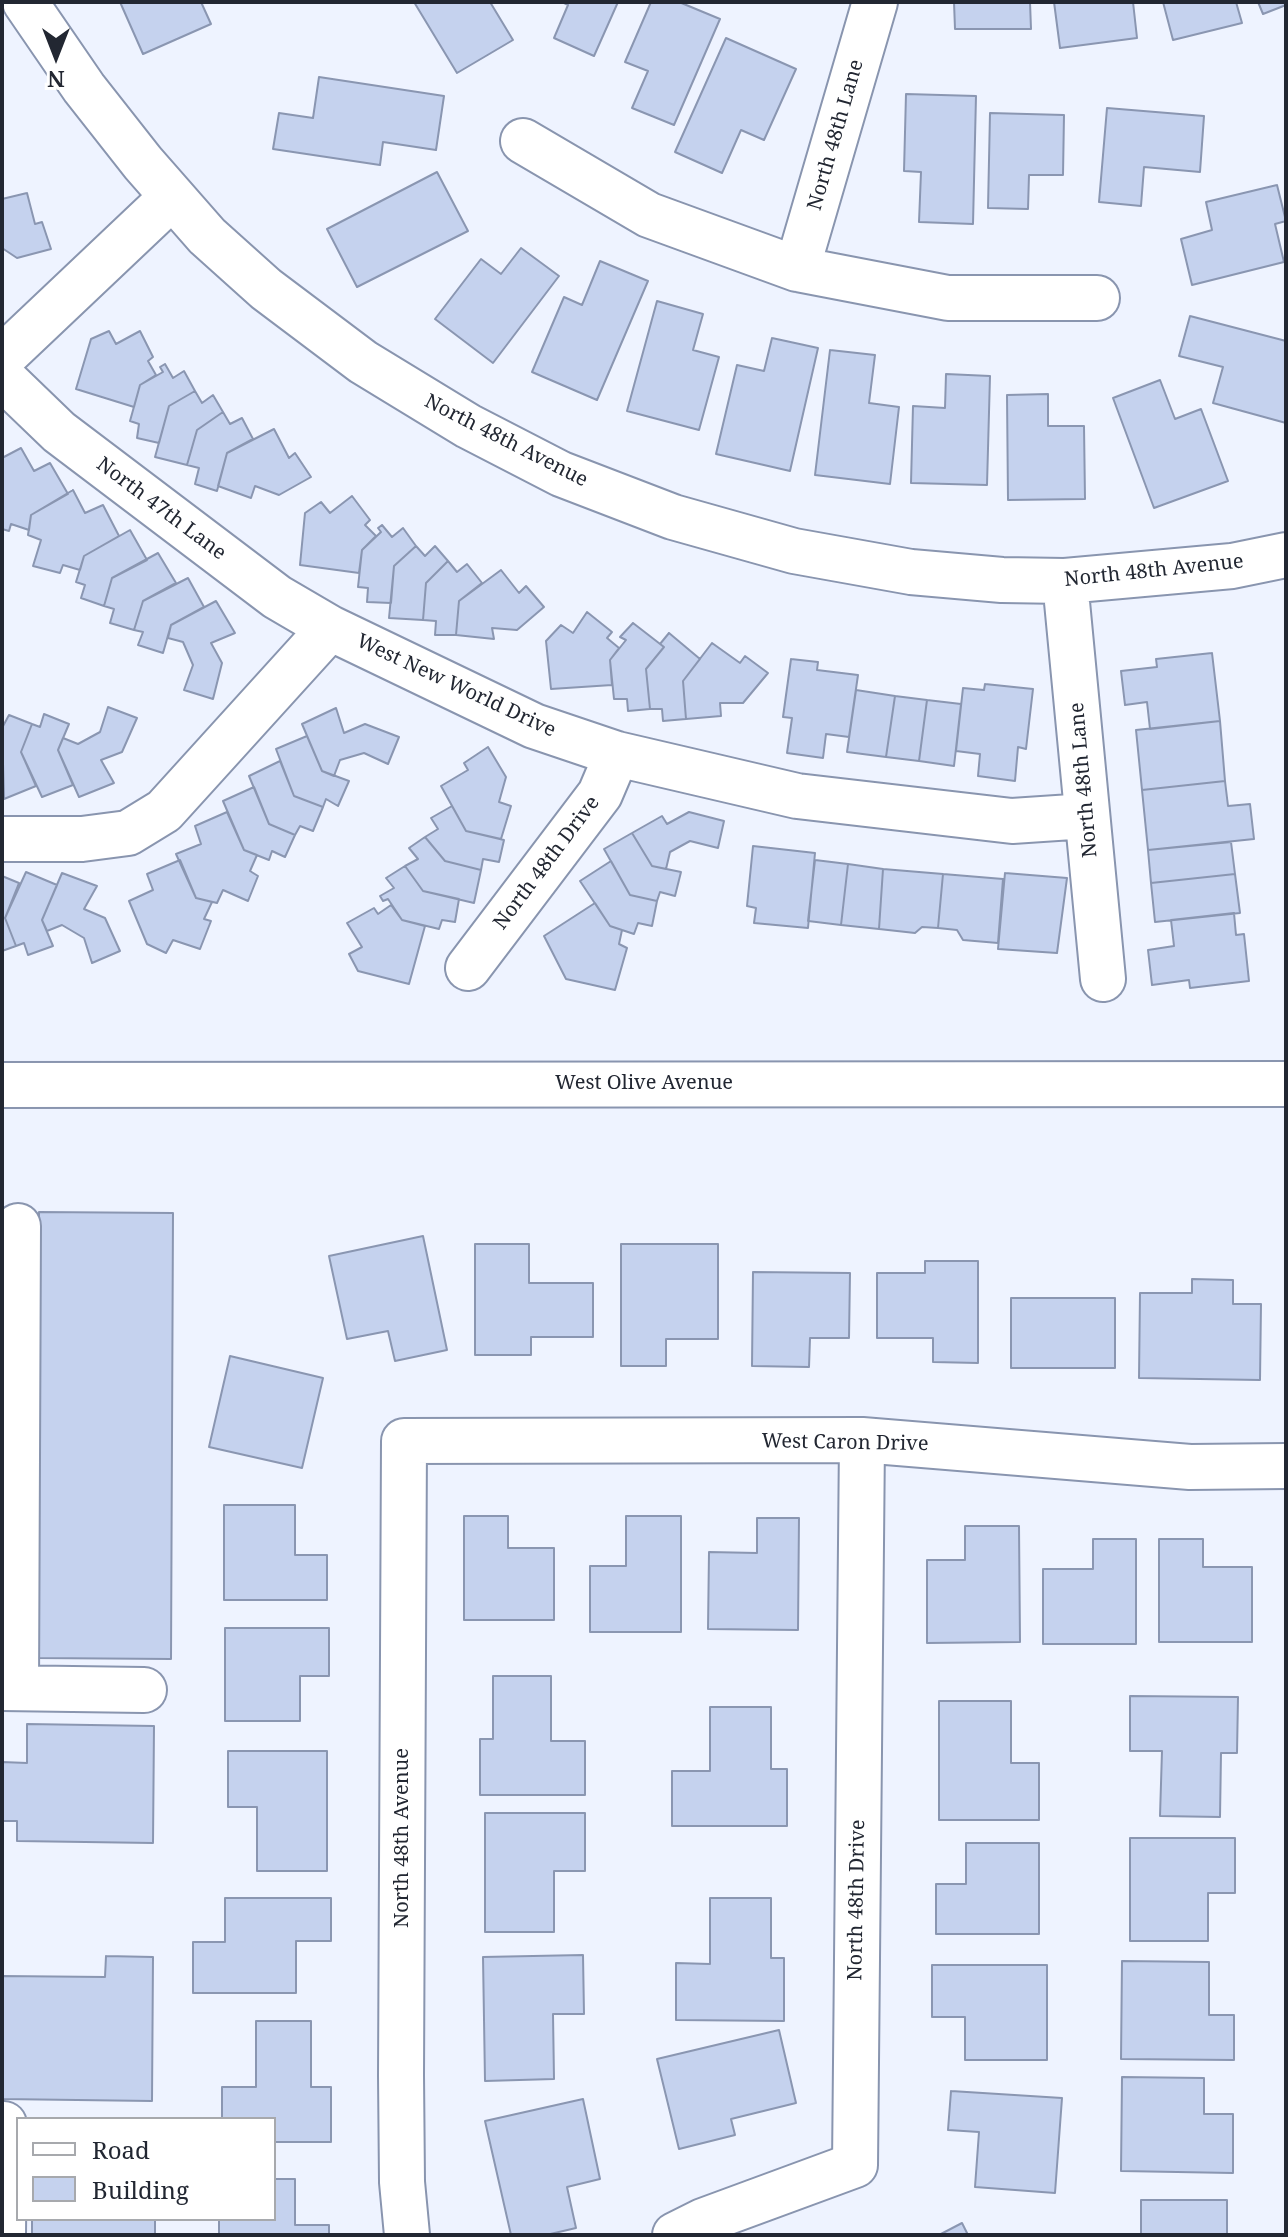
<!DOCTYPE html>
<style>
body{margin:0}
#map{position:relative;width:1288px;height:2237px;overflow:hidden;background:#eef3ff;font-family:"Noto Serif",serif}
canvas{display:block}
.frame{position:absolute;inset:0;border:4px solid #222732;pointer-events:none}
.legend{position:absolute;left:16px;top:2117px;width:260px;height:104px;box-sizing:border-box;background:#fff;border:2px solid #a7a9ad;margin:0;padding:10px 14px;list-style:none;font-size:24px;color:#222732}
.legend li{display:flex;align-items:center;gap:16px;height:40px}
.legend b{width:40px;border:2px solid #a7a9ad}
.north{position:absolute;left:16px;top:16px;width:80px;height:80px;-webkit-text-stroke:6px #fff;paint-order:stroke;rotate:180deg;font-size:22px;font-weight:700;line-height:32px;text-align:center;color:#222732}
.north::after{content:'';display:block;margin:auto;width:28px;height:36px;background:#222732;clip-path:polygon(50% 0,100% 100%,50% 72%,0 100%)}
</style>
<div id="map">
<canvas width="1288" height="2237"></canvas>
<div class="frame"></div>
<ul class="legend">
<li><b style="height:10px;background:#fff"></b>Road</li>
<li><b style="height:22px;background:#c5d2ee"></b>Building</li>
</ul>
<div class="north">N</div>
</div>
<script>
const ctx = document.querySelector('canvas').getContext('2d');
ctx.lineJoin = 'round';
function fill(path, color) {
  ctx.fillStyle = color;
  ctx.fill(path, 'evenodd');
}
function toPath(rows) {
  const path = new Path2D();
  for (const r of rows) {
    path.moveTo(r[0], r[1]);
    for (let i = 2; i < r.length; i += 2) path.lineTo(r[i], r[i + 1]);
  }
  return path;
}
function strokePath(path, color, width, dash) {
  ctx.strokeStyle = color;
  ctx.lineWidth = width;
  ctx.lineCap = dash ? 'butt' : 'round';
  ctx.setLineDash(dash || []);
  ctx.stroke(path);
}
function label(font, color, halo, rows, align = 'center') {
  ctx.font = font + ' "Noto Serif",serif';
  ctx.lineWidth = 7;
  ctx.setLineDash([]);
  ctx.textBaseline = 'middle';
  ctx.strokeStyle = halo;
  ctx.fillStyle = color;
  for (const [text, x, y, turn = 0] of rows) {
    ctx.save();
    ctx.translate(x, y);
    ctx.rotate((+turn || 0) * Math.PI / 180);
    ctx.textAlign = isNaN(turn) ? turn : align;
    if (halo) ctx.strokeText(text, 0, 0);
    ctx.fillText(text, 0, 0);
    ctx.restore();
  }
}
const building = toPath([
 [120,2,201,2,211,24,143,54,120,2],
 [414,2,490,2,513,40,457,73,414,2],
 [562,2,618,2,594,56,554,38,568,5,562,2],
 [651,2,679,2,720,19,674,125,632,108,648,71,625,62,651,2],
 [954,2,1030,2,1031,29,955,29,954,2],
 [1054,2,1133,2,1137,38,1060,48,1054,2],
 [1163,2,1236,2,1242,23,1173,40,1163,2],
 [1258,2,1286,2,1286,5,1263,14,1258,2],
 [726,38,796,69,764,140,741,130,722,173,675,152,726,38],
 [319,77,444,96,436,150,383,142,380,165,273,149,279,113,313,118,319,77],
 [906,94,976,96,973,224,919,222,921,172,904,171,906,94],
 [1107,108,1204,116,1200,172,1144,167,1141,206,1099,202,1107,108],
 [990,113,1064,115,1063,175,1029,175,1028,209,988,208,990,113],
 [437,172,468,231,357,287,327,229,437,172],
 [1277,185,1286,221,1275,224,1284,262,1192,285,1181,239,1212,230,1206,202,1277,185],
 [27,193,35,224,42,222,51,249,17,258,2,248,2,199,27,193],
 [521,248,559,276,493,363,435,319,481,259,501,274,521,248],
 [600,261,648,281,597,400,532,372,564,297,582,305,600,261],
 [657,301,703,314,693,350,719,357,699,430,627,411,657,301],
 [1190,316,1286,341,1286,423,1213,403,1223,367,1179,356,1190,316],
 [109,331,116,344,140,331,153,357,148,361,156,375,140,385,134,407,76,389,91,339,109,331],
 [772,338,818,348,790,471,716,454,737,365,764,371,772,338],
 [830,350,875,355,869,403,899,407,890,484,815,475,830,350],
 [165,364,173,378,184,371,195,391,169,406,159,443,137,438,139,424,130,421,140,385,163,372,160,367,165,364],
 [946,374,990,376,987,485,911,483,913,406,945,408,946,374],
 [1160,380,1175,419,1201,409,1228,481,1154,508,1113,398,1160,380],
 [195,391,202,403,213,395,223,412,197,430,187,465,155,457,169,406,195,391],
 [1048,394,1048,426,1084,426,1085,499,1008,500,1007,395,1048,394],
 [223,412,230,424,242,418,253,439,227,453,217,491,195,484,199,468,187,465,197,430,223,412],
 [274,429,289,458,295,453,311,477,279,495,255,486,251,498,218,486,227,453,274,429],
 [21,448,34,471,50,463,68,494,31,515,29,530,11,524,9,531,2,529,2,458,21,448],
 [73,490,85,513,103,505,119,536,84,556,80,570,63,565,60,573,33,566,41,540,28,535,31,515,73,490],
 [352,496,370,520,365,525,376,536,362,550,359,573,300,565,305,513,321,502,330,513,352,496],
 [382,525,392,537,403,528,416,546,394,566,391,603,367,602,368,588,358,587,362,550,381,532,378,528,382,525],
 [130,530,147,560,112,578,104,606,81,598,85,585,76,582,84,556,130,530],
 [416,546,425,556,435,546,448,561,426,583,423,620,389,618,394,566,416,546],
 [158,553,176,583,143,601,134,630,110,623,114,609,104,606,112,578,158,553],
 [448,561,457,572,467,564,482,583,459,601,456,635,435,635,436,621,423,620,426,583,448,561],
 [501,570,519,593,526,586,544,607,517,630,492,628,494,639,456,635,459,601,501,570],
 [188,578,204,607,171,625,163,653,138,645,143,632,134,630,143,601,188,578],
 [216,601,235,633,211,643,222,663,213,699,184,690,193,665,183,642,168,638,171,625,216,601],
 [587,612,612,632,607,638,619,648,610,660,612,685,551,689,546,641,561,625,573,633,587,612],
 [633,623,664,647,646,669,650,709,628,711,627,699,614,699,610,660,626,640,620,637,633,623],
 [669,633,700,659,683,681,686,719,663,721,662,709,650,709,646,669,664,647,660,644,669,633],
 [712,643,740,663,745,656,768,673,743,703,720,703,721,716,686,719,683,681,712,643],
 [1212,653,1220,721,1150,729,1147,702,1125,705,1121,671,1157,667,1156,659,1212,653],
 [791,659,818,662,817,670,858,675,849,737,826,734,823,758,787,753,792,718,783,717,791,659],
 [985,684,1033,689,1026,749,1018,747,1015,781,978,776,980,754,956,751,963,688,984,690,985,684],
 [856,690,895,696,886,757,847,752,856,690],
 [895,696,927,700,919,761,886,757,895,696],
 [927,700,961,704,954,766,919,761,927,700],
 [108,707,137,718,122,752,101,760,114,783,79,797,58,750,63,738,78,744,100,732,108,707],
 [336,708,344,733,365,724,399,737,388,764,364,753,340,760,334,776,322,771,302,724,336,708],
 [44,714,69,724,58,750,73,785,42,797,21,752,32,724,40,727,44,714],
 [9,715,32,724,21,752,36,786,4,799,2,728,9,715],
 [1220,721,1225,781,1142,790,1136,730,1220,721],
 [307,736,322,771,349,781,338,806,326,799,323,807,294,796,276,749,307,736],
 [488,747,506,777,499,802,511,806,501,839,466,831,441,786,468,770,464,763,488,747],
 [280,761,294,796,323,807,313,831,300,826,295,835,269,824,249,776,280,761],
 [1225,781,1228,806,1250,804,1254,839,1148,850,1142,790,1225,781],
 [254,787,269,824,295,835,285,857,272,851,269,860,244,850,223,801,254,787],
 [452,806,466,831,504,840,499,862,483,859,481,870,445,861,425,837,438,829,431,818,452,806],
 [227,812,244,850,257,855,250,871,258,876,248,901,223,890,217,903,196,898,176,854,201,844,195,826,227,812],
 [689,812,724,821,718,848,690,841,670,852,666,869,652,866,632,833,662,816,667,824,689,812],
 [632,833,652,866,681,872,675,896,660,892,657,901,630,895,604,849,632,833],
 [425,837,445,861,481,870,474,903,423,891,405,866,418,859,409,848,425,837],
 [1231,842,1235,874,1151,883,1148,850,1231,842],
 [753,846,815,853,808,928,754,923,756,908,747,906,753,846],
 [180,860,196,898,212,902,204,919,211,921,200,949,173,940,166,953,147,944,129,901,153,890,147,874,180,860],
 [815,860,848,864,841,925,808,921,815,860],
 [611,861,630,895,657,901,652,926,638,923,634,934,610,926,580,881,611,861],
 [848,864,883,869,879,929,841,925,848,864],
 [405,866,423,891,459,899,455,922,442,920,439,929,402,920,388,899,383,901,380,896,394,888,386,878,405,866],
 [883,869,943,874,938,928,922,927,915,933,879,929,883,869],
 [26,872,57,885,42,920,53,946,28,955,24,943,16,946,5,918,26,872],
 [62,873,97,886,84,909,105,918,120,951,92,963,84,938,62,925,47,931,42,920,62,873],
 [1005,873,1067,878,1057,953,998,949,1005,873],
 [943,874,1003,879,998,943,963,940,957,930,938,928,943,874],
 [1235,874,1240,913,1155,922,1151,883,1235,874],
 [2,876,19,883,5,918,16,946,2,951,2,876],
 [595,903,610,926,622,930,619,944,627,948,615,990,566,979,544,936,595,903],
 [391,905,402,920,425,926,409,984,358,971,349,954,362,947,347,923,374,908,378,914,391,905],
 [1234,913,1236,935,1244,934,1249,981,1190,988,1189,980,1152,985,1148,950,1174,946,1171,920,1234,913],
 [39,1212,173,1213,171,1659,37,1658,39,1212],
 [423,1236,447,1350,395,1361,388,1331,347,1339,329,1256,423,1236],
 [475,1244,529,1244,529,1283,593,1283,593,1337,531,1337,531,1355,475,1355,475,1244],
 [621,1244,718,1244,718,1339,666,1339,666,1366,621,1366,621,1244],
 [925,1261,978,1261,978,1363,933,1362,933,1338,877,1338,877,1273,925,1273,925,1261],
 [753,1272,850,1273,849,1338,810,1338,809,1367,752,1366,753,1272],
 [1192,1279,1233,1280,1233,1304,1261,1304,1260,1380,1139,1378,1140,1293,1192,1293,1192,1279],
 [1011,1298,1115,1298,1115,1368,1011,1368,1011,1298],
 [230,1356,323,1378,302,1468,209,1447,230,1356],
 [224,1505,295,1505,295,1555,327,1555,327,1600,224,1600,224,1505],
 [464,1516,508,1516,508,1548,554,1548,554,1620,464,1620,464,1516],
 [626,1516,681,1516,681,1632,590,1632,590,1566,626,1566,626,1516],
 [757,1518,799,1518,798,1630,708,1629,709,1552,757,1553,757,1518],
 [965,1526,1019,1526,1020,1642,927,1643,927,1560,965,1560,965,1526],
 [1093,1539,1136,1539,1136,1644,1043,1644,1043,1569,1093,1569,1093,1539],
 [1159,1539,1203,1539,1203,1567,1252,1567,1252,1642,1159,1642,1159,1539],
 [225,1628,329,1628,329,1676,300,1676,300,1721,225,1721,225,1628],
 [493,1676,551,1676,551,1741,585,1741,585,1795,480,1795,480,1739,493,1739,493,1676],
 [1130,1696,1238,1697,1237,1753,1221,1753,1220,1817,1160,1816,1162,1751,1130,1751,1130,1696],
 [939,1701,1011,1701,1011,1763,1039,1763,1039,1820,939,1820,939,1701],
 [710,1707,771,1707,771,1769,787,1769,787,1826,672,1826,672,1771,710,1771,710,1707],
 [27,1724,154,1726,153,1843,17,1841,17,1821,2,1821,2,1762,27,1763,27,1724],
 [228,1751,327,1751,327,1871,257,1871,257,1807,228,1807,228,1751],
 [485,1813,585,1813,585,1871,554,1871,554,1932,485,1932,485,1813],
 [1130,1838,1235,1838,1235,1893,1208,1893,1208,1941,1130,1941,1130,1838],
 [966,1843,1039,1843,1039,1934,936,1934,936,1884,966,1884,966,1843],
 [225,1898,331,1898,331,1941,296,1941,296,1993,193,1993,193,1942,225,1942,225,1898],
 [710,1898,771,1898,771,1958,784,1958,784,2021,676,2020,676,1963,710,1964,710,1898],
 [583,1955,584,2014,553,2014,554,2079,485,2081,483,1957,583,1955],
 [106,1956,153,1957,152,2101,2,2099,2,1976,105,1977,106,1956],
 [1122,1961,1209,1962,1209,2015,1234,2015,1234,2060,1121,2059,1122,1961],
 [932,1965,1047,1965,1047,2060,965,2060,965,2017,932,2017,932,1965],
 [256,2021,311,2021,311,2087,331,2087,331,2142,274,2142,274,2119,222,2119,222,2087,256,2087,256,2021],
 [779,2030,796,2103,731,2119,735,2135,679,2149,657,2059,779,2030],
 [1122,2077,1204,2078,1204,2114,1233,2114,1233,2173,1121,2171,1122,2077],
 [951,2091,1062,2098,1055,2193,975,2187,979,2132,948,2130,951,2091],
 [583,2099,600,2179,567,2187,576,2228,546,2235,511,2235,485,2121,583,2099],
 [274,2179,295,2179,295,2225,329,2225,329,2235,219,2235,219,2219,274,2219,274,2179],
 [1141,2200,1227,2200,1227,2235,1141,2235,1141,2200],
 [32,2219,155,2219,155,2235,32,2235,32,2219],
 [962,2223,968,2235,939,2235,962,2223]
]);
const minor = toPath([
 [25,2,84,88,143,163,207,236,266,289,363,362,468,426,561,474,673,517,794,551,911,572,1002,580,1065,581,1232,566,1286,555],
 [523,141,649,215,797,269,948,298,1097,298],
 [797,269,875,2],
 [2,358,172,197],
 [2,377,59,432,277,597,330,628,534,726,617,754,797,796,1012,821,1087,816],
 [1065,581,1103,979],
 [2,839,82,839,128,833,164,811,330,628],
 [468,968,600,794,617,754],
 [2,1688,144,1690],
 [16,1688,18,1226],
 [3,2235,4,2124],
 [407,2235,402,2182,401,2075,404,1441,862,1440,1190,1467,1286,1466],
 [675,2235,703,2221,855,2165,862,1440]
]);
const secondary = toPath([
 [2,1085,1286,1084]
]);
const streetNames = [
 ["North 48th Lane",836,135,-74],
 ["North 48th Avenue",506,441,27],
 ["North 47th Lane",161,509,37],
 ["North 48th Avenue",1154,571,-6],
 ["West New World Drive",456,686,25],
 ["North 48th Lane",1084,780,-95],
 ["North 48th Drive",547,863,-53],
 ["West Olive Avenue",644,1083],
 ["West Caron Drive",845,1443,1],
 ["North 48th Avenue",402,1838,-90],
 ["North 48th Drive",857,1900,-89]
];
fill(building, '#c5d2ee');
strokePath(building, '#8a96b1', 2);
strokePath(minor, '#8995af', 48);
strokePath(secondary, '#8995af', 48);
strokePath(minor, '#fff', 44);
strokePath(secondary, '#fff', 44);
label('20px', '#222732', '#fff', streetNames);
</script>
